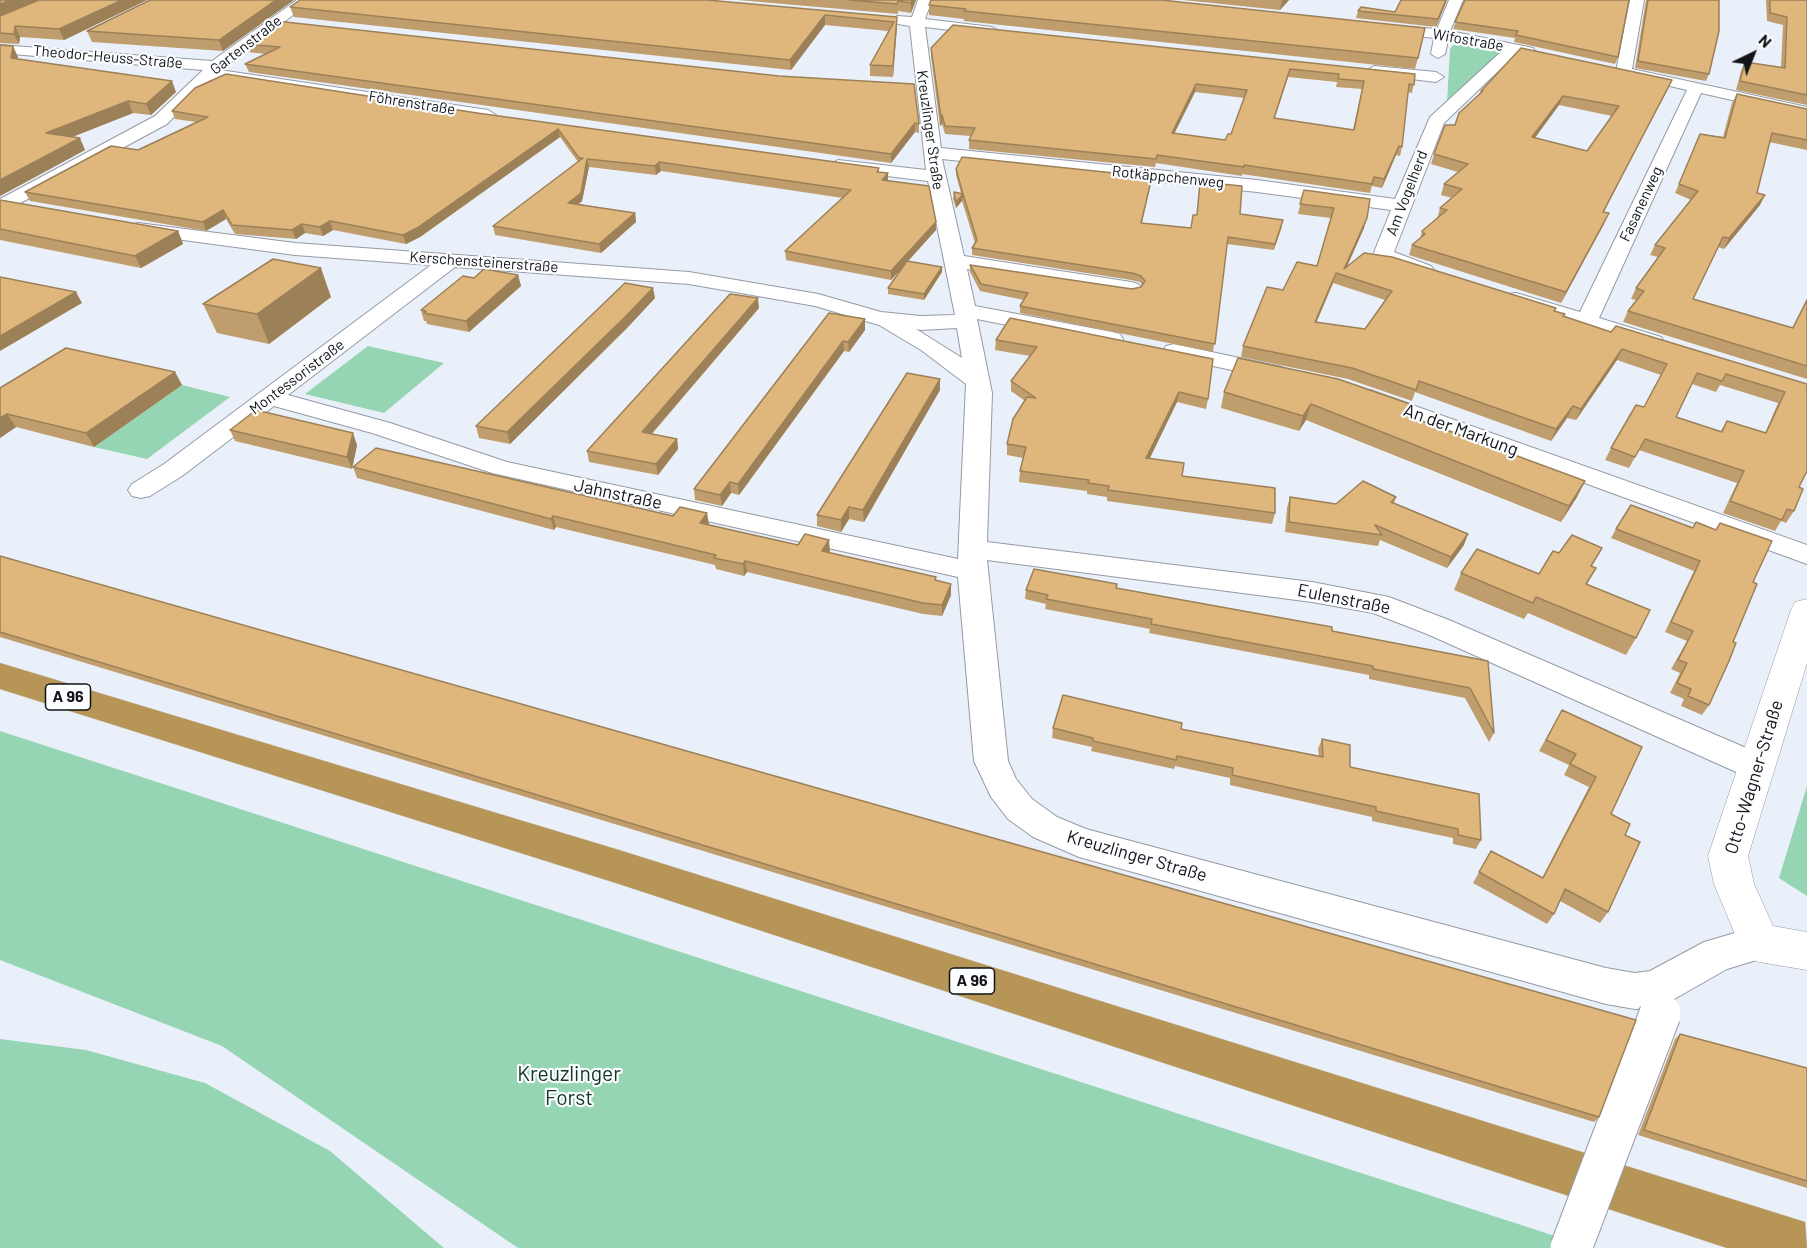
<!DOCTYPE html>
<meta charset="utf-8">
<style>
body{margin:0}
#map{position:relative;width:1807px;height:1248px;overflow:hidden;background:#eaf0fa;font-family:Barlow,sans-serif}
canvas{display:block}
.north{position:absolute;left:1723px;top:24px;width:60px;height:60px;-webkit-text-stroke:4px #fbfdff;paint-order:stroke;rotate:43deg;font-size:16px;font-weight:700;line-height:24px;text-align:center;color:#121417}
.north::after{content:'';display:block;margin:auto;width:21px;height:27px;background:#121417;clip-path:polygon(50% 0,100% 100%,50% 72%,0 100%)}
</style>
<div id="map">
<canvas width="1807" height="1248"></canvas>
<div class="north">N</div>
</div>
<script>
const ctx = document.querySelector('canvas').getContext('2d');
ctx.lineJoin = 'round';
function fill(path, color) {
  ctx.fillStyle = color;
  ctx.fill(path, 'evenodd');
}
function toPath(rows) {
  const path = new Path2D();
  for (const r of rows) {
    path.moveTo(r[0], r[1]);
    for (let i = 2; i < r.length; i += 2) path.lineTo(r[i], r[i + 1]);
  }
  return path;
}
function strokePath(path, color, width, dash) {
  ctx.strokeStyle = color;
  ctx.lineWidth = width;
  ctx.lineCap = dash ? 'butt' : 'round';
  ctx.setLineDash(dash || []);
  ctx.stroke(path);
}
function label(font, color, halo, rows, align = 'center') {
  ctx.font = font + ' Barlow,sans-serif';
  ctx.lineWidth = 4.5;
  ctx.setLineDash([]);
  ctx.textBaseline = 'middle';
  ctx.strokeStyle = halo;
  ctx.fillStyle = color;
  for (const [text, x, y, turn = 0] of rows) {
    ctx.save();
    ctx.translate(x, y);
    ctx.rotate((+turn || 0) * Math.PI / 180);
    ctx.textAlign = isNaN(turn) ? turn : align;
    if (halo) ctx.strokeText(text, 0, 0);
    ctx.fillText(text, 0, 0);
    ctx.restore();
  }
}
const green = toPath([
 [1463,43,1501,52,1447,103,1450,49,1453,45],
 [368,346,444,363,384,413,305,394],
 [182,385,230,397,147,459,94,447],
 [0,731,1358,1172,1592,1248,518,1248,222,1046,0,960],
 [1807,786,1807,896,1779,878],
 [0,1039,86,1050,205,1083,330,1151,444,1248,0,1248]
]);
const minor = toPath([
 [297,0,313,0,220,70,488,110,496,115,488,120,225,79,210,80,167,124,11,208,0,209,0,199,155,116,203,70,0,53,0,45,212,61,297,0],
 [918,0,932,0,925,19,992,27,999,31,992,35,925,27,941,148,1257,180,1395,199,1430,117,1503,50,1448,40,1445,54,1438,58,1431,54,1434,38,1384,32,1377,28,1379,25,1437,29,1449,0,1463,0,1450,31,1533,48,1535,51,1533,54,1517,53,1444,123,1394,252,1431,266,1434,270,1431,274,1424,276,1376,259,1373,255,1391,210,1257,192,942,159,964,256,1131,282,1138,284,1142,288,1138,292,1131,294,967,269,975,306,1112,332,1120,334,1123,339,1120,344,1112,346,977,319,992,393,987,542,1312,582,1389,597,1449,620,1767,757,1772,766,1767,775,1755,779,1743,775,1427,634,1373,613,1312,602,987,560,1008,761,1016,779,1032,799,1057,817,1086,829,1606,968,1635,973,1650,971,1704,942,1759,926,1773,931,1778,943,1773,955,1727,969,1669,1002,1655,1007,1635,1009,1606,1004,1079,857,1033,837,1008,819,991,797,974,761,958,577,492,473,372,433,274,406,182,476,150,496,141,498,132,496,128,490,132,484,164,464,431,265,295,255,131,233,128,229,131,225,138,223,295,243,689,272,818,294,881,312,921,316,955,315,928,181,838,170,829,165,838,160,926,170,910,26,892,23,890,20,897,16,912,17,918,0],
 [455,267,689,284,815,306,879,325,921,350,966,384,958,559,507,462,390,423,288,395,455,267],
 [957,328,962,358,916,329,921,330,957,328],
 [1630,0,1644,0,1632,69,1807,107,1807,117,1701,93,1599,318,1661,337,1664,342,1661,347,1653,349,1508,304,1505,299,1508,294,1516,293,1580,312,1687,90,1626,76,1616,71,1630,0],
 [1374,66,1436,72,1444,77,1436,82,1369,74,1366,71,1374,66],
 [1174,344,1282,367,1286,372,1282,377,1274,379,1166,356,1163,351,1166,346,1174,344],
 [1370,390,1807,545,1807,564,1362,402,1358,397,1362,392,1370,390]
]);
const tertiary = toPath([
 [1807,599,1807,663,1748,856,1754,884,1773,926,1807,932,1807,970,1759,962,1744,956,1714,884,1708,856,1791,610,1795,602,1807,599]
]);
const motorway = toPath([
 [0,663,619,850,1805,1222,1807,1248,1727,1248,619,884,0,689,0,663]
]);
const minorBridge = toPath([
 [1571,1248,1660,1014]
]);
const wall = toPath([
 [0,0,147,0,64,40,20,37,19,44,0,43],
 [150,0,294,0,223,51,92,42,87,31],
 [300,0,897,17,893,77,870,76,870,65,888,31,825,25,791,70,294,17,290,7],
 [738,0,916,0,911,13,898,11,898,14],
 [1183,0,1289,0,1280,10],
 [1447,0,1436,27,1356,18,1358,11,1395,12],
 [1465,0,1618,57,1615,64,1514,42,1515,38,1453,29],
 [1646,0,1719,0,1709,74,1706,81,1635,68],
 [1766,0,1807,0,1807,105,1736,90,1741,71,1745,62,1781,67,1783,25,1767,21],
 [929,5,1418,58,1415,69,964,21,964,19,929,15],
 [276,21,919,124,919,133,915,132,891,163,249,72,245,64,265,54,248,52,244,44],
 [931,48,1415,74,1412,93,1408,92,1402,147,1400,156,1396,155,1382,188,1372,186,1370,193,1242,174,1242,176,1156,163,1155,167,969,149,969,140,971,136,945,134,942,124,940,126,931,56],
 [1288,77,1337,82,1336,87,1362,89,1353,130,1274,118],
 [1195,92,1244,98,1231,134,1225,140,1174,134],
 [18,57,18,59,176,92,151,115,133,113,72,137,85,150,0,196],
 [1672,80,1604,212,1604,224,1561,303,1409,255,1412,245,1420,239,1422,231,1437,219,1440,208,1452,198,1441,195,1444,184,1458,172,1431,164,1434,154,1455,125,1479,94,1481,91],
 [1559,105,1612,116,1587,151,1535,138],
 [1737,94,1807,109,1807,150,1769,142,1757,193,1760,205,1724,249,1718,247,1693,299,1792,328,1807,299,1807,379,1623,322,1628,311,1636,300,1631,299,1636,288,1658,257,1650,255,1655,245,1691,200,1675,193,1700,134,1723,137,1732,103],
 [172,111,477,113,879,168,879,172,888,181,936,222,936,230,908,261,942,272,924,300,888,294,888,288,904,266,891,280,786,260,785,251,843,198,661,171,656,175,589,167,582,201,579,204,635,213,636,222,601,253,495,235,493,226,578,162,560,137,420,237,406,244,333,230,323,236,305,233,296,239,235,234,226,219,206,231,30,201,25,192,138,150,196,122,175,119],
 [956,169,1152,177,1142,223,1191,228,1197,215,1200,182,1240,214,1282,227,1274,250,1227,244,1213,352,1020,313,1020,306,1024,300,980,291,970,272,970,265,1132,289,1141,287,1142,285,1140,282,1131,280,972,255,972,248,975,243,962,201,956,208,953,199,954,192,961,193,956,175],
 [1304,190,1364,228,1347,267,1556,308,1555,312,1564,317,1611,332,1807,384,1799,487,1794,511,1786,523,1781,521,1775,531,1723,513,1737,483,1639,450,1629,468,1605,460,1611,448,1644,407,1661,375,1617,360,1576,420,1567,418,1551,441,1415,392,1412,401,1348,379,1241,357,1243,346,1283,290,1317,266,1331,218,1298,214],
 [1333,283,1385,300,1365,329,1316,322],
 [1692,384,1716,392,1720,385,1778,403,1765,433,1727,421,1720,432,1676,417],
 [0,200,178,231,183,244,141,268,0,240],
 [518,275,521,286,469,332,427,324,426,321,424,321,421,310,474,278],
 [331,297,269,344,217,333,203,304],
 [655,298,627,328,510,444,479,438,476,426],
 [759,308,652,434,677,439,678,449,658,475,589,462,587,451],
 [1010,318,1208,399,1206,409,1177,402,1150,458,1182,476,1275,513,1272,524,1107,501,1107,497,1087,494,1087,491,1019,482,1020,471,1023,458,1007,455,1007,444,1025,401,1011,391,1011,381,1030,356,995,350,996,340],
 [865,319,865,330,849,352,844,351,739,495,731,493,722,506,695,500,694,489],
 [175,372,182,385,94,447,16,427,0,438,0,388],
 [940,379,940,390,864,522,849,519,841,532,817,526,817,515],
 [1224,392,1407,415,1577,497,1561,522,1306,420,1299,431,1221,408],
 [230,430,357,445,352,469,235,441],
 [353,467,673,516,798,545,830,551,829,552,936,577,936,581,951,584,951,595,942,616,923,614,747,572,744,576,716,569,715,565,556,527,554,530,357,478],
 [1290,497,1336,504,1396,497,1394,503,1464,545,1447,568,1380,540,1378,546,1285,532,1287,508],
 [1720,523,1753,582,1733,642,1709,705,1702,715,1681,706,1684,699,1670,693,1680,673,1671,669,1687,641,1665,632,1694,571,1611,538,1616,529,1693,528,1715,530],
 [0,556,1599,1117,1594,1122,0,637],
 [1592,567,1596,568,1587,584,1636,638,1626,655,1528,613,1524,619,1454,590,1461,573,1539,574],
 [1117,588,1332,631,1488,661,1494,733,1489,742,1465,698,1369,679,1369,675,1149,633,1150,629,1045,609,1046,604,1025,599,1026,590],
 [1562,710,1642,747,1611,814,1625,835,1608,912,1600,923,1560,901,1554,914,1547,924,1473,883,1491,851,1542,878,1589,787,1564,775,1569,765,1539,751],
 [1053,728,1181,729,1319,756,1318,749,1322,739,1350,767,1481,840,1476,849,1453,844,1453,838,1372,821,1372,817,1230,785,1230,778,1175,766,1174,769,1091,751,1092,747,1052,738],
 [1680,1034,1807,1068,1807,1188,1638,1135,1675,1039]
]);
const shadedWall = toPath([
 [10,0,38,0,0,17,0,4],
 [122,0,147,0,64,40,59,29],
 [276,0,294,0,223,51,219,40],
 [912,0,916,0,911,13,911,3],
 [1282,0,1289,0,1280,10],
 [1446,0,1447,0,1436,27,1438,19],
 [825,15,825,25,791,70,790,60],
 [897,17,897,27,893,77,893,66],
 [15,26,20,37,19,44,14,34],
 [13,46,18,57,17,69,11,58],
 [1290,69,1288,77,1272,126,1274,118],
 [1672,80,1668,89,1598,222,1603,212],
 [172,81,176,92,151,115,146,104],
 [1196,84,1195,92,1170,142,1172,133],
 [1563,96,1559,105,1528,147,1532,137],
 [128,101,133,113,52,145,46,133],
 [942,115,942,124,940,126,941,117],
 [915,123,915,132,891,163,891,154],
 [558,129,560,137,420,237,406,244,403,235],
 [80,138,85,150,0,196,0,180],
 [1399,146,1396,155,1382,188,1384,179],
 [587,159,589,167,582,201,570,211,568,203],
 [659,162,661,171,656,175,655,166],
 [888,173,888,182,882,180],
 [963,194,962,201,956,208,956,202],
 [1765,195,1760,205,1724,249,1729,238],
 [223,210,226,219,206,231,203,222],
 [635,213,636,222,601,253,599,244],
 [1609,213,1604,224,1561,303,1566,292],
 [1367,218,1364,228,1343,275,1344,269],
 [330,221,333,230,323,236,320,227],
 [936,222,936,230,891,280,891,271],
 [302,224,305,233,296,239,292,230],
 [178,231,183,244,141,268,135,256],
 [942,267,942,272,924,300,924,294],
 [321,268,331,297,269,344,257,314],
 [1336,273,1333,283,1312,333,1315,322],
 [518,275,521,286,469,332,466,321],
 [653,288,655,298,627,328,510,444,507,432],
 [76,292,82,303,0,351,0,336],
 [758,298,759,308,644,442,642,432],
 [865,319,865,330,849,352,848,342],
 [843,341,844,351,739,495,738,484],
 [1622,349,1617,360,1576,420,1581,409],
 [175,372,182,385,94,447,86,433],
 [940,379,940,390,864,522,863,510],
 [1179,392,1177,402,1145,468,1146,458],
 [1311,404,1306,420,1299,431,1303,416],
 [1573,406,1567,418,1551,441,1556,429],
 [7,414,16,427,0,438,0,418],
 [353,433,357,445,352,469,347,457],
 [677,439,678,449,658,475,656,464],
 [1585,481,1577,497,1561,522,1569,506],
 [730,482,731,493,722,506,720,495],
 [849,507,849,519,841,532,841,520],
 [707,513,709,524,702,534,700,523],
 [553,516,556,527,554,530,551,519],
 [1468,534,1464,545,1447,568,1451,557],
 [829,540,830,551,823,562,822,551],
 [745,561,747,572,744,576,743,564],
 [951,584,951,595,942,616,942,605]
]);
const building = toPath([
 [0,0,10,0,0,4,0,0],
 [39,0,122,0,59,29,15,26,14,34,0,33,0,16,39,0],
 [150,0,276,0,219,40,87,31,150,0],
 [300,0,707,0,897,17,893,66,870,65,894,22,825,15,790,60,290,7,300,0],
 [849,0,912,0,911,3,898,1,897,4,849,0],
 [931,0,1161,0,1425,28,1418,58,964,11,966,9,929,5,931,0],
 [1401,0,1446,0,1438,19,1358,11,1361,7,1395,12,1401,0],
 [1465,0,1629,0,1618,57,1516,35,1518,31,1455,22,1465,0],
 [1648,0,1719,0,1719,31,1709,74,1638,61,1648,0],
 [1770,0,1807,0,1807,95,1740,81,1745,62,1785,68,1787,17,1770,13,1770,0],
 [276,21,779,76,914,84,919,124,915,123,891,154,245,64,280,47,244,44,276,21],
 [953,25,1415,74,1414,85,1409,84,1402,147,1399,146,1384,179,1374,177,1372,184,1244,165,1244,167,1157,155,1156,159,969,140,975,128,945,126,942,115,941,117,931,48,953,25],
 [1290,69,1339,74,1338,79,1364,81,1354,130,1274,118,1290,69],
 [1196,84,1247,90,1231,134,1228,134,1225,140,1172,133,1196,84],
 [0,45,13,46,11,58,172,81,146,104,128,101,46,133,80,138,0,180,0,45],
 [1521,48,1672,80,1603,212,1609,213,1566,292,1412,245,1425,234,1422,231,1447,210,1440,208,1462,189,1444,184,1468,164,1434,154,1445,125,1455,125,1459,113,1483,91,1481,91,1521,48],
 [1563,96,1619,106,1587,151,1532,137,1563,96],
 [226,74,477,113,879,168,877,172,888,173,882,180,929,186,936,222,891,271,785,251,851,190,659,162,655,166,587,159,581,193,568,203,635,213,599,244,493,226,583,158,579,158,558,129,417,228,403,235,330,221,320,227,302,224,292,230,232,225,223,210,203,222,25,192,111,146,138,150,208,117,172,111,195,88,226,74],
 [1737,94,1807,109,1807,140,1772,133,1757,193,1765,195,1729,238,1723,237,1693,299,1793,328,1807,300,1807,366,1628,311,1644,291,1636,288,1665,248,1655,245,1698,191,1679,184,1700,134,1725,138,1737,94],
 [962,157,1152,177,1141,223,1191,228,1193,215,1197,215,1200,182,1242,186,1240,214,1283,220,1275,244,1228,237,1215,344,1020,306,1028,293,981,284,970,265,1132,289,1141,287,1145,281,1141,276,1132,273,972,248,977,240,963,194,956,202,954,192,963,194,956,169,962,157],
 [1304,190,1370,199,1367,218,1344,269,1364,253,1392,257,1556,308,1554,311,1565,314,1563,316,1611,332,1616,326,1807,384,1807,471,1799,487,1803,489,1794,511,1787,509,1782,520,1730,501,1744,471,1645,439,1635,457,1611,448,1636,405,1644,407,1667,364,1622,349,1581,409,1573,406,1556,429,1419,381,1416,390,1352,368,1243,346,1267,287,1283,290,1297,262,1317,266,1334,208,1300,204,1304,190],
 [1336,273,1392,291,1365,329,1315,322,1336,273],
 [1697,373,1722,381,1726,374,1785,392,1766,433,1727,421,1722,432,1676,417,1697,373],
 [0,200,178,231,135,256,0,229,0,200],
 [273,259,321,268,257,314,203,304,273,259],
 [907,261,942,267,924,294,888,288,907,261],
 [484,269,518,275,466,321,424,313,426,311,421,310,463,276,474,278,484,269],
 [0,277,76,292,0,336,0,277],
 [625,283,653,288,625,317,507,432,476,426,625,283],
 [730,294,758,298,642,432,677,439,656,464,587,451,730,294],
 [829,313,865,319,848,342,843,341,738,484,730,482,720,495,694,489,829,313],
 [1010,318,1213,359,1208,399,1179,392,1146,458,1184,463,1182,476,1275,488,1275,513,1108,490,1109,486,1088,483,1089,480,1020,471,1026,447,1007,444,1013,419,1027,397,1036,398,1011,381,1037,347,996,340,1010,318],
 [66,348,175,372,86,433,7,414,0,418,0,388,66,348],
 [1238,358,1338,379,1410,404,1406,415,1585,481,1569,506,1311,404,1303,416,1224,392,1238,358],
 [907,373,940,379,863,510,849,507,841,520,817,515,907,373],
 [256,410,353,433,347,457,230,430,256,410],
 [376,448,673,516,680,507,707,513,700,523,798,545,805,534,829,540,822,551,936,577,935,580,951,584,942,605,923,603,745,561,743,564,714,558,716,555,553,516,551,519,353,467,376,448],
 [1363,481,1396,497,1391,502,1468,534,1451,557,1375,525,1382,535,1289,522,1290,497,1336,504,1363,481],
 [1631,505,1693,528,1696,522,1716,530,1720,523,1772,541,1753,582,1757,584,1733,642,1736,643,1729,661,1709,705,1688,696,1691,689,1677,683,1687,663,1678,660,1693,631,1671,622,1700,561,1616,529,1631,505],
 [1572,535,1602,548,1591,566,1596,568,1586,584,1650,610,1636,638,1536,597,1533,603,1461,573,1477,549,1539,574,1553,551,1559,553,1572,535],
 [0,556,972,832,1636,1020,1599,1117,0,632,0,556],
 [1034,569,1117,584,1116,588,1332,627,1332,631,1488,661,1494,733,1470,688,1373,669,1373,666,1151,624,1152,619,1046,599,1048,595,1026,590,1034,569],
 [1063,695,1182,723,1181,729,1323,757,1322,739,1350,745,1350,767,1479,794,1481,840,1458,835,1458,829,1376,811,1376,807,1232,775,1233,768,1177,756,1176,760,1093,741,1093,738,1053,728,1063,695],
 [1562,710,1642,747,1611,814,1630,824,1625,835,1640,842,1608,912,1565,889,1554,914,1479,872,1491,851,1543,878,1596,777,1570,764,1576,754,1546,740,1562,710],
 [1680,1034,1807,1068,1807,1181,1644,1130,1680,1034]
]);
const farStreetnames = [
 ["Wifostraße",1468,40,10],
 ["Gartenstraße",246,45,-38],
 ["Theodor-Heuss-Straße",108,57,5],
 ["Föhrenstraße",412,103,9],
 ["Kreuzlinger Straße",930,130,82],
 ["Rotkäppchenweg",1168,177,6],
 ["Am Vogelherd",1407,193,-69],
 ["Fasanenweg",1641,204,-65],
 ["Kerschensteinerstraße",484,262,4],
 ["Montessoristraße",297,377,-37]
];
const shields = [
 [68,697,45],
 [972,981,45]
];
const shieldNames = [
 ["A 96",68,697],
 ["A 96",972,981]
];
const streetNames = [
 ["An der Markung",1461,430,20],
 ["Jahnstraße",618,494,12],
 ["Eulenstraße",1344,599,11],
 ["Otto-Wagner-Straße",1754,777,-73],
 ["Kreuzlinger Straße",1137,856,16]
];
const nearParknames = [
 ["Kreuzlinger",569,1074],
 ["Forst",569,1098]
];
fill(green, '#95d5b3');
strokePath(minor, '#959aa4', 2);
strokePath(tertiary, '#959aa4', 1);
strokePath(motorway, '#d0d0d1', 1);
fill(minor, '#fff');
fill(tertiary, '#fff');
fill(motorway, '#b79556');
strokePath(minorBridge, '#959aa4', 43, []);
strokePath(minorBridge, '#fff', 41);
fill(wall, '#c09d6c');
fill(shadedWall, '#9c8058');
fill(building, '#dfb77d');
strokePath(building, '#9c8058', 1.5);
label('15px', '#121417', '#fbfdff', farStreetnames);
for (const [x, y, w] of shields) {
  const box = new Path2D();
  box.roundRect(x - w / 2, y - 13, w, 26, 4.5);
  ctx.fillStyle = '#fbfdff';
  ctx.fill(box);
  strokePath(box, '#121417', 1.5);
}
label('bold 16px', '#121417', null, shieldNames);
label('18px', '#121417', '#fbfdff', streetNames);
label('21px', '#153525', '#fbfdff', nearParknames);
</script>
